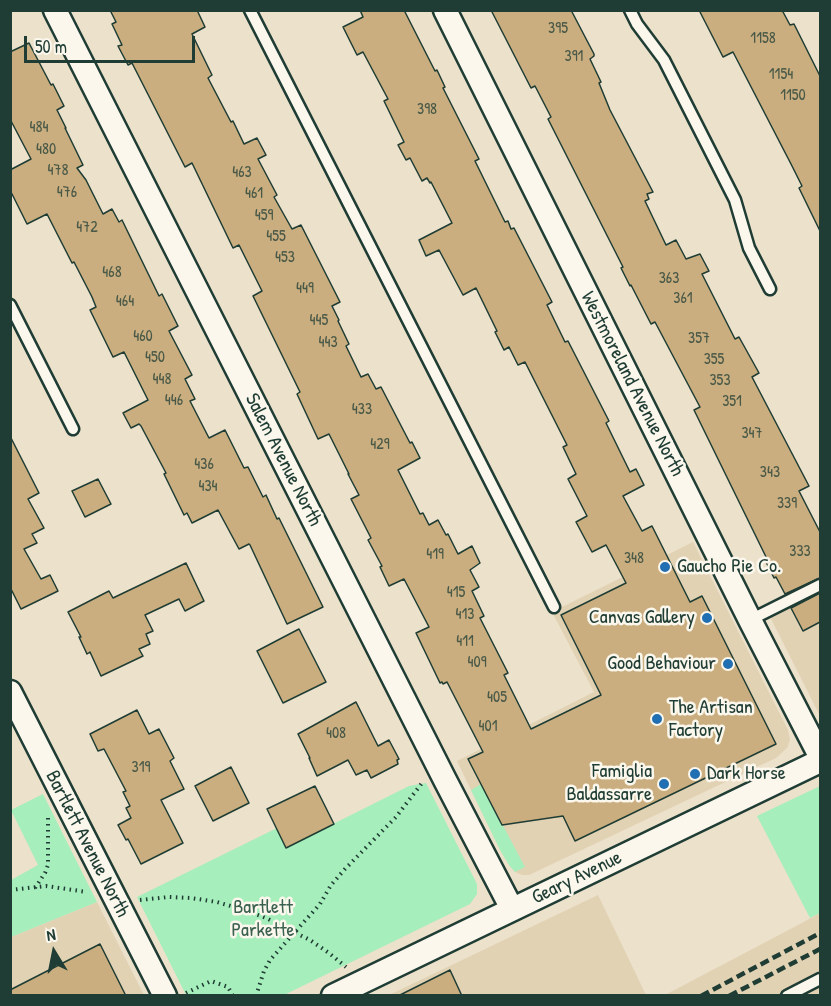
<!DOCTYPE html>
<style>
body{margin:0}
#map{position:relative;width:831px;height:1006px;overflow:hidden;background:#ece1cb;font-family:"Patrick Hand",sans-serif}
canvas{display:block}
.frame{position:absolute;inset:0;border:12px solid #1f3d34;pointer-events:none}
.north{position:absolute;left:24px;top:922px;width:60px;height:60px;-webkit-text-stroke:4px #fbf7ec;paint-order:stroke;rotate:350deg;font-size:16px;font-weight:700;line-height:24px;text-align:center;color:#1f3d34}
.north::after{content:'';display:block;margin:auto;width:21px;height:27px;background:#1f3d34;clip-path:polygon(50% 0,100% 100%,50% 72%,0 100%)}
.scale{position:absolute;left:24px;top:36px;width:171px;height:27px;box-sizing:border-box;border:3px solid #1f3d34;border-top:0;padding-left:8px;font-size:18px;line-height:21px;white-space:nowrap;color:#1f3d34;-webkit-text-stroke:4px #fbf7ec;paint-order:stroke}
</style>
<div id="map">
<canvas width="831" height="1006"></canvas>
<div class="frame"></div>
<div class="north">N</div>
<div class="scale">50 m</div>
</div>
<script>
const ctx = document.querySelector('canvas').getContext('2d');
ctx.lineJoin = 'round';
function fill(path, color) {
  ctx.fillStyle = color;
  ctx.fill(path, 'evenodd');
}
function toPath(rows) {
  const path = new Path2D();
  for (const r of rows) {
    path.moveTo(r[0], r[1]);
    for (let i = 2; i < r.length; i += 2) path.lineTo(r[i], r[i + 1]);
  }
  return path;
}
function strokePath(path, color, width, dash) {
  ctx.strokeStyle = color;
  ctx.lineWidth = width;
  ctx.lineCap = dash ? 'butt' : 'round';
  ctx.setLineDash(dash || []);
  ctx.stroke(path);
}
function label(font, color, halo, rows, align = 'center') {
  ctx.font = font + ' "Patrick Hand",sans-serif';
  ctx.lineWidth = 5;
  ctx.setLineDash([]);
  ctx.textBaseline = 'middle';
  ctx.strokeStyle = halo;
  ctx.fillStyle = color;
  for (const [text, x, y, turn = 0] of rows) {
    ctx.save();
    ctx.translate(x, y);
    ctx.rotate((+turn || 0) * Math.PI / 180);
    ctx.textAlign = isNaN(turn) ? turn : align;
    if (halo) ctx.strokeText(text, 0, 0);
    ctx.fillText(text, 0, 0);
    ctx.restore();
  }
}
const built = toPath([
 [693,542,788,730,790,740,787,748,776,758,529,875,522,875,515,872,509,865,500,850,457,761,594,692,552,612],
 [820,581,820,716,766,609],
 [598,895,646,995,387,996],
 [97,902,144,995,11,996,11,937],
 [820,913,820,995,663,996,800,924]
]);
const green = toPath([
 [426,783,477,884,477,894,470,904,282,996,186,995,137,897,277,828,287,847,409,786],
 [481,784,525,867,515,872,509,865,500,850,471,790],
 [820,786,820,913,810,918,757,816],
 [43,794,97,902,11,937,11,880,38,865,11,810]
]);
const building = toPath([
 [110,10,197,10,205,27,192,34,212,75,208,78,231,122,233,121,244,144,257,138,266,155,258,159,277,195,274,197,292,229,301,225,340,302,332,306,339,320,338,321,349,344,346,346,361,377,368,374,376,389,381,387,410,443,412,442,420,458,398,470,420,514,423,513,429,525,438,520,446,535,448,534,458,554,472,546,480,563,470,570,479,587,472,591,484,616,480,618,508,673,504,675,531,729,601,695,561,615,626,583,606,545,592,552,576,522,587,516,568,479,576,474,563,447,567,445,525,362,518,365,509,347,504,350,495,332,497,331,476,288,463,295,439,250,426,256,419,240,452,223,431,182,430,183,427,178,422,181,410,158,406,160,398,145,404,142,384,101,388,99,363,52,357,55,343,27,363,17,360,10,404,10,435,71,437,70,445,87,443,88,479,159,475,161,505,222,508,221,511,229,514,228,552,302,547,305,565,342,568,341,609,421,606,423,630,472,636,469,644,485,623,496,642,531,652,526,690,602,702,596,776,744,575,841,563,816,502,825,468,759,483,752,447,682,443,684,442,682,440,683,416,633,429,627,404,579,389,586,380,567,382,566,368,540,371,538,351,499,359,495,348,474,349,474,329,434,318,439,297,394,300,392,253,296,262,291,239,245,233,248,192,163,185,167,132,63,128,65,118,46,122,45,112,24,116,22,110,10],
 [491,10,571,10,594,54,594,56,590,59,601,82,599,83,610,110,653,192,647,194,649,199,645,201,666,245,676,240,686,259,700,254,709,271,702,274,735,339,739,337,759,373,752,377,809,486,799,491,820,532,820,578,785,594,776,577,774,578,766,562,768,561,694,410,700,407,655,322,651,324,631,285,630,286,621,268,623,267,548,119,551,117,535,86,531,88,491,10],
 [699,10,782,10,790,25,794,24,820,76,820,231,799,188,802,186,791,164,733,52,723,57,699,10],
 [29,43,51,85,53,84,64,106,57,110,66,128,65,128,83,165,77,168,86,180,103,214,112,209,119,222,122,220,159,296,162,294,178,326,169,331,192,375,185,379,195,399,190,401,209,438,225,430,244,468,248,467,263,497,266,495,277,519,279,518,323,607,287,624,250,545,249,544,239,549,218,510,192,523,187,513,184,515,164,474,166,473,141,426,139,424,131,428,123,413,148,400,124,352,113,357,90,310,96,307,92,297,74,262,72,263,47,214,27,224,10,190,10,170,31,159,10,119,10,52,29,43],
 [10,436,39,493,28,499,44,528,32,534,37,543,24,549,41,579,50,575,58,591,21,609,10,587,10,436],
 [98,479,111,504,85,517,72,491,98,479],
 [186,563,204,601,185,611,179,599,145,615,153,631,146,634,150,644,139,649,143,656,101,676,90,652,87,654,79,637,81,637,68,612,109,591,113,598,186,563],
 [820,593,820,622,803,631,791,608,820,593],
 [299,629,326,682,283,703,257,651,299,629],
 [356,702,378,746,389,740,399,759,397,760,398,764,371,778,367,770,356,775,348,760,317,776,309,758,310,758,298,734,356,702],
 [137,710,149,734,159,729,174,758,170,761,184,789,161,800,183,843,141,864,128,839,126,840,118,825,131,818,126,808,130,806,123,792,126,791,104,749,98,751,90,734,137,710],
 [231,767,249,803,213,821,195,786,231,767],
 [315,786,334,824,286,848,267,809,315,786],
 [100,944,126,996,10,996,10,990,100,944],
 [450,970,462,996,398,996,450,970]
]);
const path = toPath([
 [35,888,45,873,48,865,48,817],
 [10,890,46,886,87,892],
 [140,900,169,897,191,898,217,902,241,909,266,918,310,940,329,953,346,967],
 [186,993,211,981,228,987,233,996],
 [256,996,264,971,270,960,320,904,331,885,345,869,396,817,422,783]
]);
const lane = toPath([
 [250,10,554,607],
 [630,10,637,24,664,60,735,200,749,248,770,289],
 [10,305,73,429],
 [750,620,820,585],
 [787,996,820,979]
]);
const street = toPath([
 [55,10,445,780,512,909],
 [445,10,750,620,820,756],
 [10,692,165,996],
 [333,996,820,761]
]);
const rail = toPath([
 [701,996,820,933],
 [729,996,820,949]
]);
const markers = [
 [665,567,6,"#1f6fb2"],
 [707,618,6,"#1f6fb2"],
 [728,664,6,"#1f6fb2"],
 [657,719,6,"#1f6fb2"],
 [695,774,6,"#1f6fb2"],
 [664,784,6,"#1f6fb2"]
];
const numberNames = [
 ["395",558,29],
 ["1158",763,39],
 ["391",574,57],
 ["1154",781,75],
 ["1150",793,96],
 ["398",427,110],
 ["484",39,128],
 ["480",46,150],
 ["478",58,171],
 ["463",242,173],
 ["476",67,193],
 ["461",254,194],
 ["459",264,216],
 ["472",87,228],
 ["455",276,237],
 ["453",285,258],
 ["468",112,273],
 ["363",669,279],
 ["449",305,289],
 ["361",683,299],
 ["464",125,302],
 ["445",319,321],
 ["460",143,337],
 ["357",699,339],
 ["443",328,343],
 ["450",155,358],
 ["355",714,360],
 ["448",162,380],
 ["353",720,381],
 ["446",174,401],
 ["351",732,402],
 ["433",362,410],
 ["347",752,434],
 ["429",380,445],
 ["436",204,465],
 ["343",770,473],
 ["434",208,487],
 ["339",787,504],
 ["333",800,552],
 ["419",435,555],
 ["348",634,559],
 ["415",456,593],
 ["413",465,615],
 ["411",465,642],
 ["409",477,663],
 ["405",497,698],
 ["401",488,727],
 ["408",336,734],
 ["319",141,768]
];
const streetNames = [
 ["Westmoreland Avenue North",632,384,63],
 ["Salem Avenue North",283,460,63],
 ["Bartlett Avenue North",87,844,63],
 ["Geary Avenue",577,878,-26]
];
const poiNames = [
 ["Gaucho Pie Co.",677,567],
 ["Canvas Gallery",695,618,"right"],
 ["Good Behaviour",716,664,"right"],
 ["The Artisan",669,708],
 ["Factory",669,731],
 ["Famiglia",652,772,"right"],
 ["Baldassarre",652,795,"right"],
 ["Dark Horse",707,774]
];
const parkNames = [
 ["Bartlett",263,908],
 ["Parkette",263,931]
];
fill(built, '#e2d2b4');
fill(green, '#a6eebb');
fill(building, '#caae7f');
strokePath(building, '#1f3d34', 1.5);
strokePath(lane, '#1f3d34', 15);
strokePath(street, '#1f3d34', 27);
strokePath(path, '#1f3d34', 4, [1.5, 4.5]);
strokePath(lane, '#fbf7ec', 10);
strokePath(street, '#fbf7ec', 22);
strokePath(rail, '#1f3d34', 4.5, [9, 4.5]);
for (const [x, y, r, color] of markers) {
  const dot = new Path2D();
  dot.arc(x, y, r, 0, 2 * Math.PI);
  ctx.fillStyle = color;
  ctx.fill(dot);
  strokePath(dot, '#fbf7ec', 2);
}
label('16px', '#4a5947', null, numberNames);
label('20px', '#1f3d34', '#fbf7ec', streetNames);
label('20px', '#1f3d34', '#fbf7ec', poiNames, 'left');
label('20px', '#3a604f', '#fbf7ec', parkNames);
</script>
